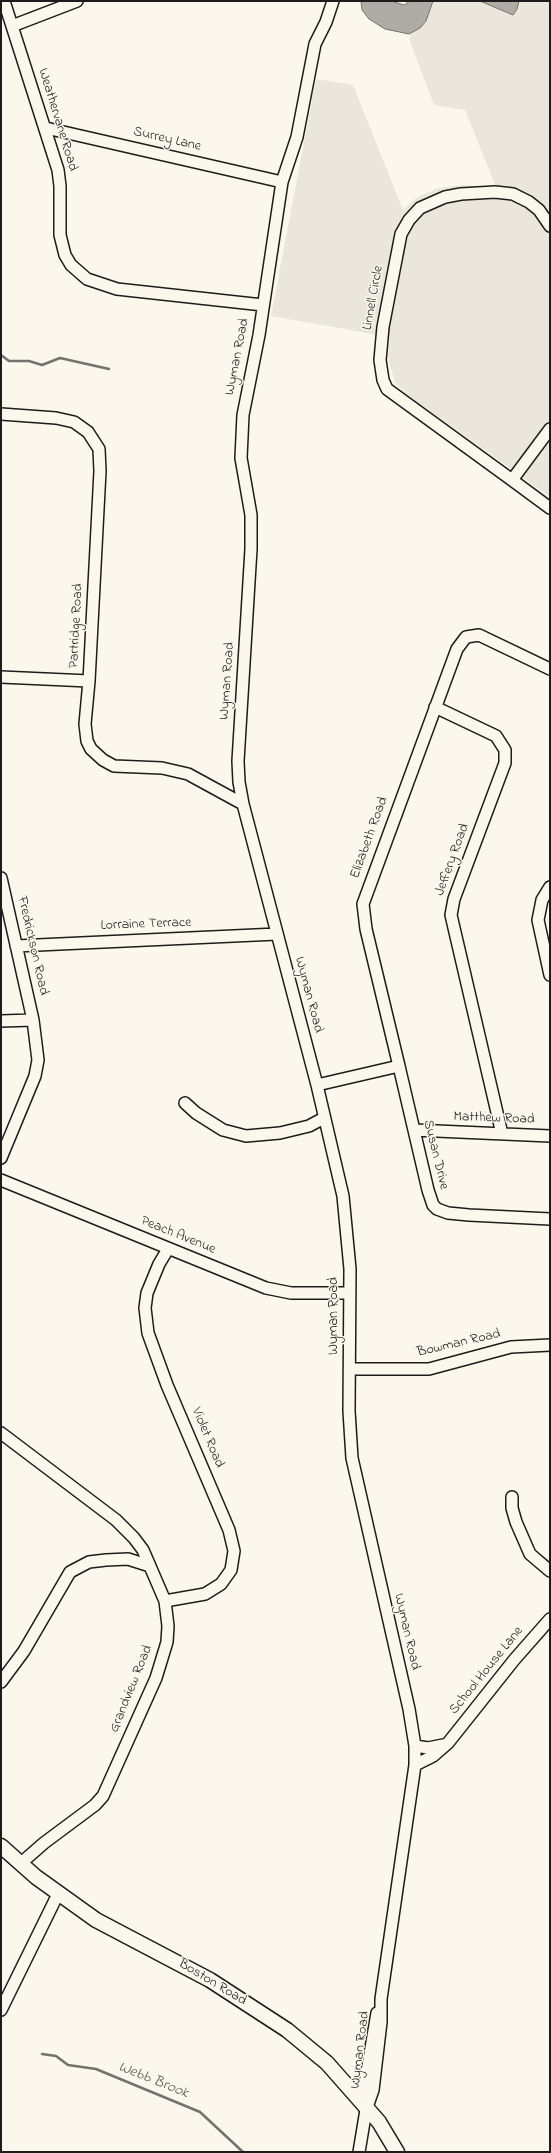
<!DOCTYPE html>
<style>
body{margin:0}
#map{position:relative;width:551px;height:2153px;overflow:hidden;background:#fbf7ec;font-family:"Indie Flower",sans-serif}
canvas{display:block}
.frame{position:absolute;inset:0;border:2px solid #1c1c1c;pointer-events:none}
</style>
<div id="map">
<canvas width="551" height="2153"></canvas>
<div class="frame"></div>
</div>
<script>
const ctx = document.querySelector('canvas').getContext('2d');
ctx.lineJoin = 'round';
function fill(path, color) {
  ctx.fillStyle = color;
  ctx.fill(path, 'evenodd');
}
function toPath(rows) {
  const path = new Path2D();
  for (const r of rows) {
    path.moveTo(r[0], r[1]);
    for (let i = 2; i < r.length; i += 2) path.lineTo(r[i], r[i + 1]);
  }
  return path;
}
function strokePath(path, color, width, dash) {
  ctx.strokeStyle = color;
  ctx.lineWidth = width;
  ctx.lineCap = dash ? 'butt' : 'round';
  ctx.setLineDash(dash || []);
  ctx.stroke(path);
}
function label(font, color, halo, rows, align = 'center') {
  ctx.font = font + ' "Indie Flower",sans-serif';
  ctx.lineWidth = 3;
  ctx.setLineDash([]);
  ctx.textBaseline = 'middle';
  ctx.strokeStyle = halo;
  ctx.fillStyle = color;
  for (const [text, x, y, turn = 0] of rows) {
    ctx.save();
    ctx.translate(x, y);
    ctx.rotate((+turn || 0) * Math.PI / 180);
    ctx.textAlign = isNaN(turn) ? turn : align;
    if (halo) ctx.strokeText(text, 0, 0);
    ctx.fillText(text, 0, 0);
    ctx.restore();
  }
}
const built = toPath([
 [410,1,550,1,550,497,408,395,396,384,390,366,388,354,390,337,271,316,316,79,353,85,403,210,416,198,438,188,463,185,496,187,465,110,434,105,410,41]
]);
const water = toPath([
 [361,1,391,1,404,5,410,1,433,1,426,21,420,28,409,34,385,29,369,19,362,10,361,1],
 [480,1,519,1,517,9,513,15,480,1]
]);
const stream = toPath([
 [1,355,9,361,29,361,42,365,60,358,109,369],
 [42,2054,56,2056,68,2065,96,2069,200,2112,243,2152]
]);
const minor = toPath([
 [4,1,58,170,60,186,60,235,65,255,71,265,87,279,117,289,263,305],
 [333,1,326,22,315,44,297,137,282,182,259,335,243,415,241,458,251,515,251,549,238,761,239,782,243,804,317,1085,343,1196,350,1269,349,1411,352,1458,409,1709,415,1746,415,1765,381,1999,381,2022,373,2090,366,2110,359,2152],
 [12,26,77,1],
 [46,128,282,182],
 [550,226,539,210,529,202,513,194,495,192,461,194,445,197,420,208,409,220,401,234,383,327,380,360,383,380,387,389,512,480,550,429],
 [1,414,56,418,74,422,88,432,99,449,100,471,89,681,85,724,87,741,91,749,103,760,114,766,162,768,188,774,243,804],
 [512,480,550,508],
 [1,677,89,681],
 [435,707,496,736,505,750,505,763,454,899,451,915,502,1134],
 [1,878,33,1020,38,1060,35,1076,1,1158],
 [550,887,542,900,538,920,550,975],
 [16,946,277,934],
 [1,1021,33,1020],
 [399,1066,428,1190,433,1205,437,1209,448,1213,469,1215,550,1219],
 [317,1085,399,1066,366,929,363,904,457,649,466,637,479,635,550,669],
 [185,1103,196,1113,223,1130,246,1136,280,1133,309,1126,324,1118],
 [414,1130,550,1136],
 [1,1180,266,1288,291,1293,350,1293],
 [350,1369,429,1369,511,1347,550,1345],
 [1,1433,116,1520,134,1538,143,1550,165,1601,168,1626,167,1642,156,1678,103,1796,95,1805,44,1843,20,1864],
 [512,1497,512,1508,516,1522,530,1554,550,1571],
 [165,1601,205,1594,221,1584,231,1570,234,1551,229,1530,167,1385,148,1333,145,1308,147,1293,159,1264,168,1249],
 [1,1682,24,1651,70,1572,89,1562,106,1560,128,1559,150,1566],
 [415,1746,428,1748,443,1745],
 [415,1765,433,1756,448,1743,514,1660,550,1619],
 [1,2010,58,1894],
 [366,2107,364,2089,377,2013]
]);
const major = toPath([
 [1,1846,36,1877,96,1920,210,1980,287,2030,327,2063,379,2122,397,2152]
]);
const streetNames = [
 ["Weathervane Road",57,120,73],
 ["Surrey Lane",167,140,13],
 ["Linnell Circle",374,298,-80],
 ["Wyman Road",238,357,-79],
 ["Partridge Road",77,626,-87],
 ["Wyman Road",228,681,-86],
 ["Elizabeth Road",370,838,-70],
 ["Jeffery Road",453,860,-70],
 ["Lorraine Terrace",146,925,-2],
 ["Fredrickson Road",32,946,77],
 ["Wyman Road",308,995,75],
 ["Matthew Road",494,1119,2],
 ["Susan Drive",435,1155,76],
 ["Peach Avenue",178,1236,22],
 ["Wyman Road",335,1316,-90],
 ["Bowman Road",459,1344,-13],
 ["Violet Road",207,1438,67],
 ["Wyman Road",406,1632,77],
 ["School House Lane",487,1671,-51],
 ["Grandview Road",132,1689,-68],
 ["Boston Road",212,1983,31],
 ["Wyman Road",361,2050,-83]
];
const waterNames = [
 ["Webb Brook",153,2081,22]
];
fill(built, '#eae6dc');
fill(water, '#afaca5');
strokePath(water, '#74726e', 1);
strokePath(stream, '#74726e', 2.5);
strokePath(minor, '#1c1c1c', 14);
strokePath(major, '#1c1c1c', 17);
strokePath(minor, '#fbf7ec', 11);
strokePath(major, '#fbf7ec', 14);
label('14px', '#1c1c1c', '#fbf7ec', streetNames);
label('italic 15px', '#575653', '#fbf7ec', waterNames);
</script>
